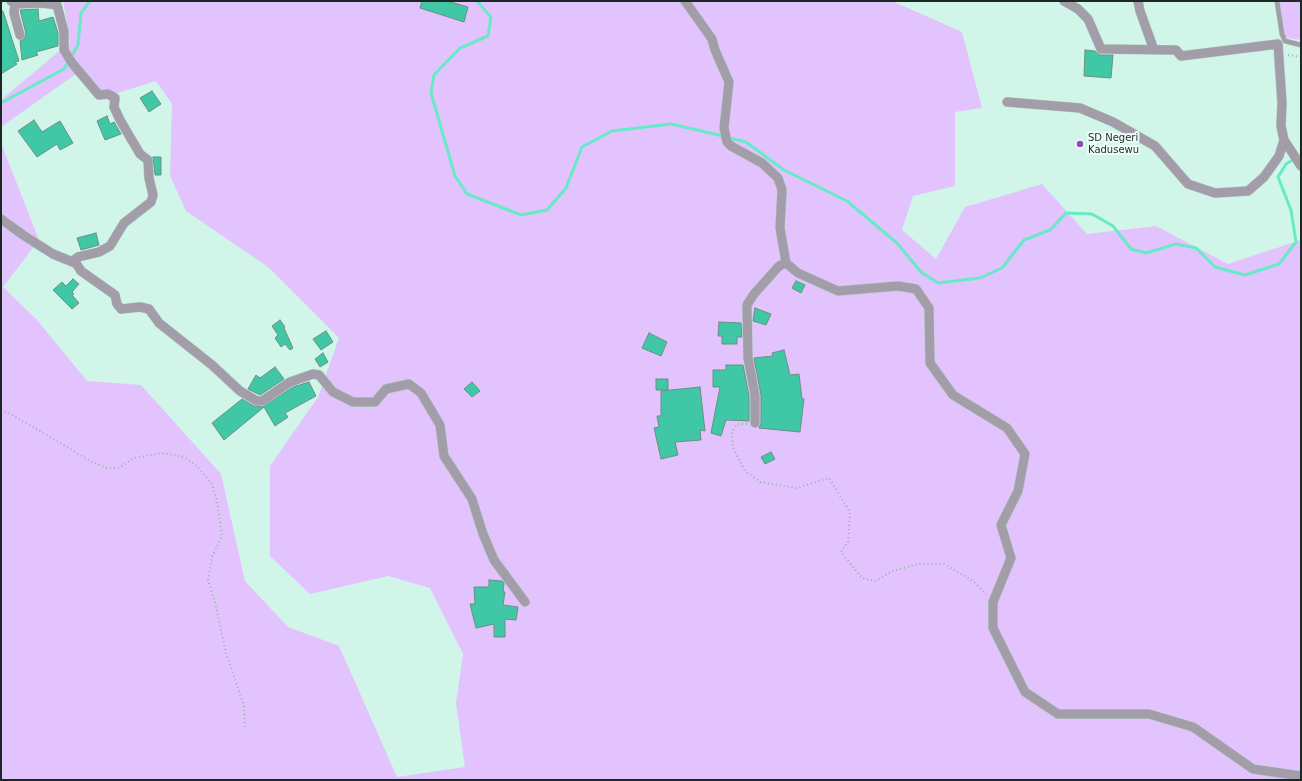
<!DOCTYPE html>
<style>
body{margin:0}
#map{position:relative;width:1302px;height:781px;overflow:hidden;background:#d1f6e9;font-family:"DejaVu Sans",sans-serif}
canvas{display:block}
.frame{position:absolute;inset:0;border:2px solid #1b2924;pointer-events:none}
</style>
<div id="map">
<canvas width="1302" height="781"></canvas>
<div class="frame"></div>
</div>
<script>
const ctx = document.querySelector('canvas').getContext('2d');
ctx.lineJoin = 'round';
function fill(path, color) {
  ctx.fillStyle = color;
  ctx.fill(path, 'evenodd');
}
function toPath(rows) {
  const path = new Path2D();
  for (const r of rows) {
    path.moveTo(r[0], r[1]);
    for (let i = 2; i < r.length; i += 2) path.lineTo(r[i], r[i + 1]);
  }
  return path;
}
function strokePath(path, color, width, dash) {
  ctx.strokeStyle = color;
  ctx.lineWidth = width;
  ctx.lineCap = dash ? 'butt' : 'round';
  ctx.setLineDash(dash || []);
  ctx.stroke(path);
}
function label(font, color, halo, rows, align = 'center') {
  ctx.font = font + ' "DejaVu Sans",sans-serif';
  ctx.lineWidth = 4;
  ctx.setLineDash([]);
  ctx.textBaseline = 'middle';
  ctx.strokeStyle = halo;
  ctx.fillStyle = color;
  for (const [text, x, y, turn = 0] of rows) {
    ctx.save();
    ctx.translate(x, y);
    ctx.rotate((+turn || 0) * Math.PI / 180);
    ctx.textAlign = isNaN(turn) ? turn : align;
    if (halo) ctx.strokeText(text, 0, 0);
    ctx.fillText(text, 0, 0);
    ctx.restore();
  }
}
const green = toPath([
 [63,1,892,1,962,32,982,108,955,112,955,186,913,196,902,230,936,259,965,207,1042,184,1087,234,1156,226,1228,264,1301,240,1301,780,1,780,1,143,39,240,3,287,37,320,87,381,141,385,221,474,245,581,288,627,339,646,397,777,465,767,456,703,463,654,430,588,388,576,310,594,270,556,270,466,318,397,339,338,268,267,186,211,170,176,172,104,156,81,105,97,83,69,1,127,1,100,70,42],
 [1277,1,1301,1,1301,40,1282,37]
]);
const stream = toPath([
 [477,1,491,17,488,36,460,48,434,75,431,93,455,176,467,194,521,215,547,210,566,188,582,147,612,131,671,124,723,136],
 [1,103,64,69,78,45,81,13,90,1],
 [729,138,746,142,784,170,847,201,897,243,921,272,938,283,980,278,1002,268,1024,240,1050,230,1066,213,1092,214,1113,226,1131,249,1146,253,1176,244,1196,248,1215,267,1245,275,1279,264,1296,242,1291,210,1278,177,1286,164,1301,155]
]);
const building = toPath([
 [422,1,447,1,468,7,464,22,420,8,422,1],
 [38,9,39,21,53,17,58,33,58,46,36,52,38,55,22,60,20,41,24,39,26,34,20,10,38,9],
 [1,11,3,11,19,61,15,62,17,64,1,74,1,11],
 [1085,50,1095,51,1100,55,1113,55,1111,78,1084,76,1085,50],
 [152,91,161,104,149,112,140,98,152,91],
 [107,116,110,124,114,122,121,134,105,140,97,121,107,116],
 [34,120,42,132,60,121,73,143,60,150,57,144,37,157,18,131,34,120],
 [153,157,161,157,161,175,155,175,153,157],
 [96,233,99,245,81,250,77,238,96,233],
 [73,279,79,284,72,292,74,294,72,295,79,303,72,309,53,290,62,282,66,286,73,279],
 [796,281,805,285,801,293,792,288,796,281],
 [755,308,771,314,766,325,753,321,755,308],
 [280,320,285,327,284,328,293,348,290,350,285,344,281,347,275,338,278,335,272,326,280,320],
 [719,322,741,323,742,337,737,337,737,344,722,344,722,336,718,336,719,322],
 [326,331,333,342,321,350,313,339,326,331],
 [649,333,667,342,661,356,642,348,649,333],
 [784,350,790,375,799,374,802,399,804,399,800,432,759,428,761,423,761,395,754,358,773,356,772,353,784,350],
 [323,353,328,362,320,367,315,359,323,353],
 [726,365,743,365,749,396,749,421,726,420,721,436,711,433,720,387,713,387,713,370,726,370,726,365],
 [275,367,284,379,260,395,248,389,256,375,260,378,275,367],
 [656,379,668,379,668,390,656,390,656,379],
 [309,382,316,396,285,413,288,417,275,426,264,407,224,440,212,423,242,399,254,406,262,407,293,387,309,382],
 [472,382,480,391,472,397,464,389,472,382],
 [700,387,705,431,700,430,701,440,675,442,678,455,661,459,654,428,659,427,657,416,661,416,661,391,700,387],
 [771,452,775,459,765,464,761,457,771,452],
 [489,580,502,581,504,583,503,592,505,592,503,605,518,607,516,620,505,619,505,637,494,637,494,624,476,628,470,604,475,604,474,587,489,587,489,580]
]);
const path = toPath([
 [1288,55,1301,57],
 [1,410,9,413,94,463,107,468,119,468,134,458,162,453,184,457,198,467,212,484,217,501,222,536,212,557,208,580,215,602,226,653,244,706,245,729],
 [747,424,737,424,732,432,733,448,745,471,760,482,796,488,829,478,850,512,848,542,841,552,862,578,875,581,893,571,918,564,944,564,973,581,986,594]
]);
const service = toPath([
 [1277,1,1282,34,1285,41,1301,45]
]);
const minor = toPath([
 [11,1,15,4,14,13,20,35],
 [685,1,712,39,715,50,729,82,724,128,727,142,731,146,762,163,778,178,782,190,780,228,786,263,779,266,754,294,747,305,748,358,755,395,755,423],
 [1064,1,1078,9,1088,19,1101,49,1176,50,1181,56,1278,44,1282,103,1281,126,1284,140,1301,166],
 [1138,1,1140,11,1154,50],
 [15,4,42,3,57,5,64,32,64,50,72,63,99,95,108,94,115,98,114,107,120,120,140,154,148,160,149,178,153,195,151,202,124,223,110,246,99,252,78,257,74,260,81,271,115,295,117,304,121,309,140,307,149,309,159,323,212,365,240,391,257,401,262,401,290,382,313,374,319,375,333,392,353,402,375,402,386,389,409,384,421,393,440,425,444,456,472,499,483,534,494,560,525,602],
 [1007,102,1080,108,1113,122,1155,146,1188,184,1215,193,1248,191,1264,177,1279,156,1284,140],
 [1,219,23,235,53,254,75,263],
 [786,263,798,273,838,291,898,286,916,289,929,308,930,363,953,395,1007,428,1025,454,1018,491,1001,525,1011,558,993,602,993,628,1025,692,1058,714,1149,714,1193,727,1253,769,1301,776]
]);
const markers = [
 [1080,144,4,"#8e4abe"]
];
const poiNames = [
 ["SD Negeri",1088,138],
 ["Kadusewu",1088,150]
];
fill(green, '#e2c3fd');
strokePath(stream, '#69eac6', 3);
fill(building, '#40c7a5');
strokePath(building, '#6d8f83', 1);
strokePath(service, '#b0d1c6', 5.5);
strokePath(minor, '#b0d1c6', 10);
strokePath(path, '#94b2a7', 2, [1, 3]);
strokePath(service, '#a39da9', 4.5);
strokePath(minor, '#a39da9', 9);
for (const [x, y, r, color] of markers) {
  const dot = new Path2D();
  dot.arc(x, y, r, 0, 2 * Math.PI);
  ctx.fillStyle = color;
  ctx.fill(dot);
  strokePath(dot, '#effdf8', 1.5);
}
label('10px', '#1b2924', '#effdf8', poiNames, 'left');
</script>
